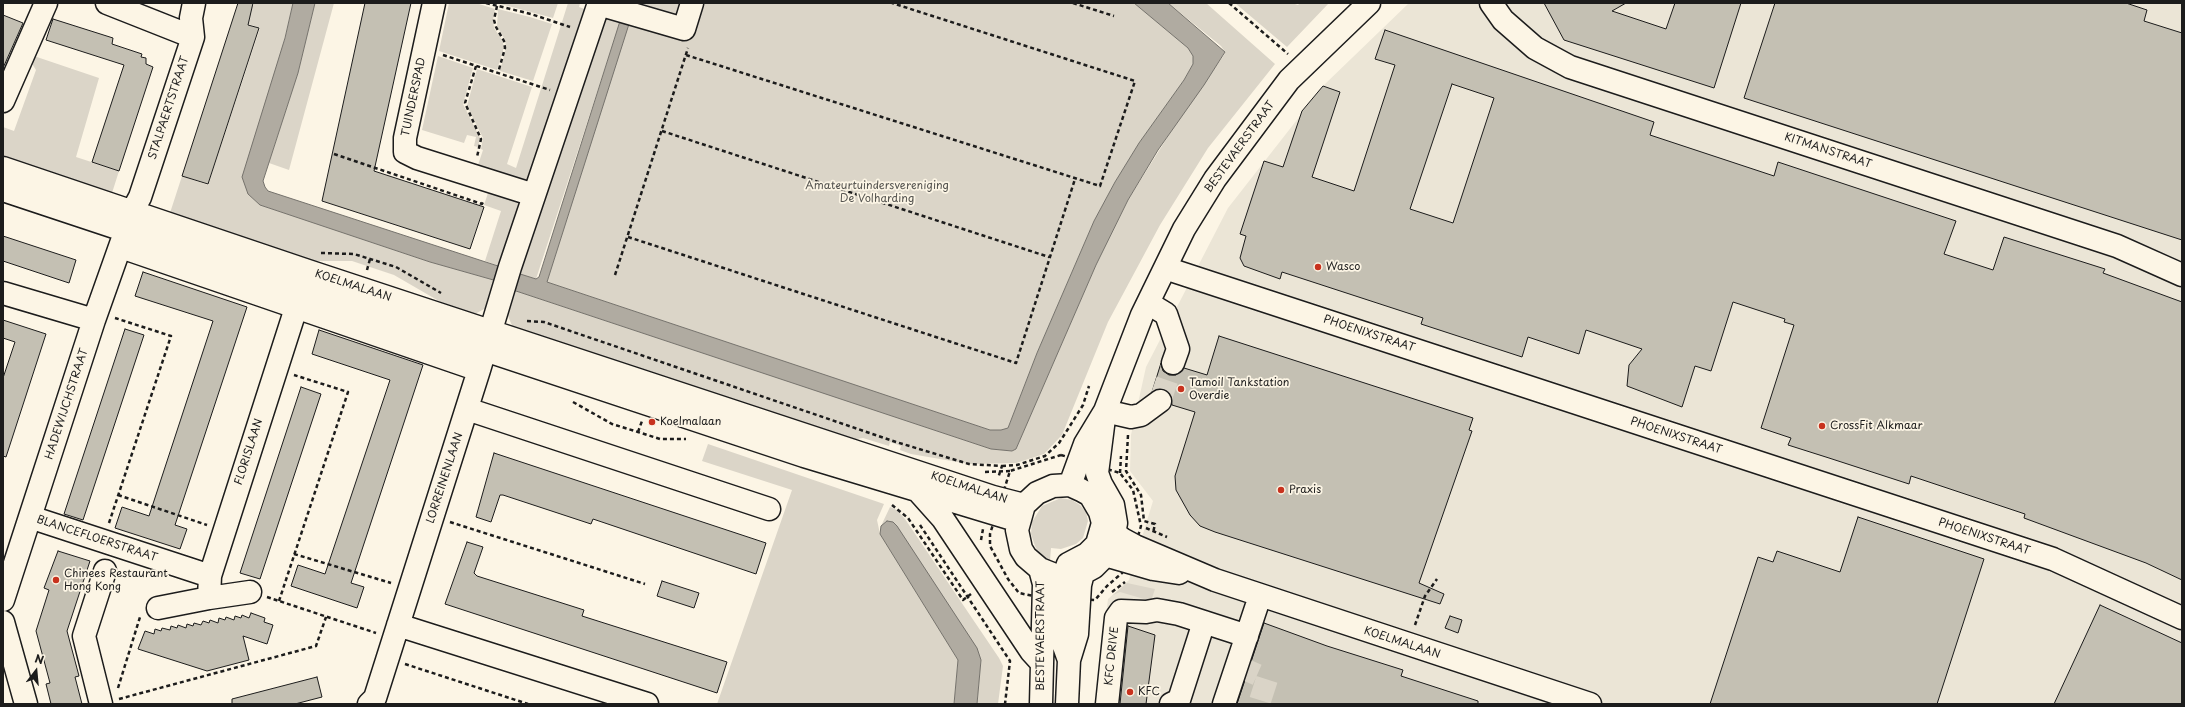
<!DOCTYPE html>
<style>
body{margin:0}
#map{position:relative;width:2185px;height:707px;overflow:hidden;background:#fcf5e5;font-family:"Playpen Sans",sans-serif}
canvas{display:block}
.frame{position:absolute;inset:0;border:4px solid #1c1c1c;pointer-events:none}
.north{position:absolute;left:16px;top:651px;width:40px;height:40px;-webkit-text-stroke:3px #fcf5e5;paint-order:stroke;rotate:16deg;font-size:11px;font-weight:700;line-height:16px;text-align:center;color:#1c1c1c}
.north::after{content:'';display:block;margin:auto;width:14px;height:18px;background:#1c1c1c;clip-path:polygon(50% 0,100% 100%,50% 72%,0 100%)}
</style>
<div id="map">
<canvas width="2185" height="707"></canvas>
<div class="frame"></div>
<div class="north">N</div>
</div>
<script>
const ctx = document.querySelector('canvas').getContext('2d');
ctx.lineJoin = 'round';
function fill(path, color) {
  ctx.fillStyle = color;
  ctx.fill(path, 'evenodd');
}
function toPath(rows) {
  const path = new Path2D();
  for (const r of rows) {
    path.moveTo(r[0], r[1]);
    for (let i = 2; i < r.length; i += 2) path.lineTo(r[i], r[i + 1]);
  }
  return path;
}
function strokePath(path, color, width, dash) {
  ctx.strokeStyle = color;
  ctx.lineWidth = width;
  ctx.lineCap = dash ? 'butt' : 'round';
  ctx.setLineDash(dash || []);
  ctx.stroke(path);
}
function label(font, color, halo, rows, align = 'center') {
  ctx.font = font + ' "Playpen Sans",sans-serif';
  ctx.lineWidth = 3.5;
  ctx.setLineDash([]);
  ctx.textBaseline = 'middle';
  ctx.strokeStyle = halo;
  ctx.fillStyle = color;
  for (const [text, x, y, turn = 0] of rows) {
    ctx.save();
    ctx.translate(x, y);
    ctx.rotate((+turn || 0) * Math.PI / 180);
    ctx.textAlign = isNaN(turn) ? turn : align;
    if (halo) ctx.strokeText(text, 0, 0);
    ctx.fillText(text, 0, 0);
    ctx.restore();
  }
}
const built = toPath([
 [1409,3,2182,3,2182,704,1095,704,1108,599,1129,580,1153,501,1130,471,1131,435,1146,367,1228,208,1325,84]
]);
const green = toPath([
 [239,3,253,6,254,3,293,3,248,194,260,205,430,262,497,281,488,307,473,315,451,308,394,275,352,261,311,261,170,213,182,176,208,185,260,28,234,19],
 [315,3,334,3,289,170,269,163,298,73],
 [449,3,476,3,495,9,493,20,494,28,502,40,504,47,497,70,439,51],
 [497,3,558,3,553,18],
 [568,3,580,3,579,7,590,11,532,186,477,168,483,150,481,149,483,138,467,106,477,69,532,87,507,164,516,168],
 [635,3,1134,3,1188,48,1193,56,1193,64,1184,80,1139,143,1115,182,1094,221,1037,353,1008,428,1001,430,990,430,547,282],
 [1168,3,1206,3,1275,64,1208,148,1160,225,1108,322,1062,435,1044,454,1016,463,969,464,911,454,900,450,901,446,890,442,889,446,863,438,850,440,513,328,505,309,513,290,991,449,1012,451,1016,449,1096,265,1128,200,1177,122,1224,55,1225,52,1221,46],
 [1235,3,1292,3,1298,5,1300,3,1329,3,1287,47],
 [498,9,530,17,552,24,533,81,500,71,506,48,505,40,497,26],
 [604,15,620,22,536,279,517,273],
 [31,55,99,78,76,157,119,171,112,193,108,193,3,158,3,127,14,131,36,70,31,62],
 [438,56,473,68,463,104,480,138,478,147,474,146,476,137,467,135,464,143,422,130],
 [489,190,522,202,501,267,485,261,501,211,484,205],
 [708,444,884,504,877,520,880,534,958,660,954,704,717,704,792,490,702,461],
 [1061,498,1072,500,1080,505,1086,512,1088,521,1083,538,1076,544,1061,549,1051,548,1050,561,1040,555,1035,546,1031,534,1032,522,1042,506],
 [890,507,897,510,905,519,999,658,1003,666,998,704,977,704,981,660,881,526],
 [1127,583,1155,589,1151,601,1120,592,1113,595]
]);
const water = toPath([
 [293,3,315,3,298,73,263,181,265,187,268,191,501,267,497,281,430,262,260,205,248,194,242,177,285,38,293,3],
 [1134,3,1168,3,1225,52,1204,85,1158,150,1128,200,1096,265,1016,449,1012,451,991,449,513,290,517,273,536,279,539,277,620,21,629,24,547,282,990,430,1001,430,1008,428,1037,353,1094,221,1115,182,1139,143,1184,80,1193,64,1193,56,1188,48,1134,3],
 [887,521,893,522,897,526,977,648,981,660,977,704,954,704,958,660,880,534,881,526,887,521]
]);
const building = toPath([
 [238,3,253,3,248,25,259,28,208,184,182,176,238,3],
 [365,3,411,3,374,171,484,207,470,249,322,201,365,3],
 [1544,3,1626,3,1612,11,1666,29,1675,3,1741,3,1714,88,1564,40,1544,3],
 [1775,3,2126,3,2147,10,2144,21,2182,33,2182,240,1744,98,1775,3],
 [3,15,23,23,3,68,3,15],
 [53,19,113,38,112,44,142,54,141,57,146,58,146,64,153,67,119,171,92,162,124,65,46,40,53,19],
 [1385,30,1654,122,1650,135,1774,176,1778,162,1956,221,1944,254,1993,270,2004,237,2105,269,2103,273,2182,302,2182,580,2146,563,2024,518,2025,514,1911,476,1909,484,1829,458,1788,445,1791,438,1761,428,1794,325,1784,322,1785,319,1733,302,1711,371,1695,366,1682,407,1627,386,1629,365,1642,349,1586,330,1579,354,1528,337,1522,357,1421,324,1423,318,1282,272,1280,279,1244,266,1240,258,1246,236,1240,234,1264,161,1283,167,1302,111,1323,86,1340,92,1312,177,1354,191,1395,65,1375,59,1385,30],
 [1452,84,1494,98,1453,223,1410,209,1452,84],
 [3,236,76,260,69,283,3,261,3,236],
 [143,272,247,307,175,525,187,529,180,549,115,528,122,507,149,516,213,321,135,296,143,272],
 [3,320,46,334,6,457,3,456,3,378,15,342,3,338,3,320],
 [125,329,144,335,83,520,64,514,125,329],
 [319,330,423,365,351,583,364,587,357,608,291,586,298,565,325,574,390,380,312,354,319,330],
 [1219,336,1473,418,1469,430,1472,431,1419,583,1444,594,1440,604,1215,532,1200,526,1190,515,1176,490,1175,476,1195,412,1172,405,1170,394,1165,390,1158,389,1152,392,1161,363,1163,371,1169,375,1176,375,1184,368,1207,375,1219,336],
 [301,387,321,394,260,579,240,573,301,387],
 [494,453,766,543,756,574,593,519,591,524,503,495,500,495,491,522,476,517,494,453],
 [1858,517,1984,559,1937,704,1710,704,1758,557,1773,562,1777,551,1840,572,1858,517],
 [467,542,483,547,474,573,477,576,584,610,582,616,727,662,717,693,445,604,467,542],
 [58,551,90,561,67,631,79,676,75,677,82,704,51,704,46,684,50,683,36,631,49,590,44,588,58,551],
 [662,581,699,593,694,608,657,596,662,581],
 [2100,605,2182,643,2182,704,2054,704,2100,605],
 [251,613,265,618,264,622,273,625,267,644,243,636,249,660,207,671,138,649,145,631,154,634,155,629,161,631,162,628,170,630,171,626,177,628,178,625,186,628,187,624,193,626,194,623,201,625,203,621,209,623,210,620,218,623,219,618,225,620,226,617,234,620,235,616,241,618,242,615,249,618,251,613],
 [1450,616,1462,620,1458,633,1445,628,1450,616],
 [1264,623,1327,646,1403,670,1401,676,1478,701,1478,704,1237,704,1264,623],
 [1128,626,1155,635,1146,704,1120,704,1128,626],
 [317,677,322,697,295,704,232,704,232,699,317,677]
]);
const minorTunnel = toPath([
 [1160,401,1173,363],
 [1237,666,1267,679,1259,704]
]);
const path = toPath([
 [486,3,531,14,570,27],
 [1073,3,1114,16],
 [1229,3,1288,54],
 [497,6,494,20,496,27,504,41,505,48,498,73],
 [443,55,550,90],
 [686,55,1100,186,1135,81,892,3],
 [476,66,465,103,481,139,477,157],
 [662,131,1049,257],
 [334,154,482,204,484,200],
 [628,237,1016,363,1075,179],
 [321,253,354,254,396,267,441,293],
 [367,270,370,259],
 [615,275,688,48],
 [527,321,544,322,896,442,969,464,1002,466,998,478],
 [573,402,612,424,638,432,660,439,686,439],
 [638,432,642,421],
 [1128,435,1126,471,1141,495,1144,521,1155,524,1153,533],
 [1061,455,1120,473,1133,490,1141,526,1135,546,1122,573,1107,586,1095,600,1043,598,1019,593,1008,579,990,546,990,534,1010,471,1061,455],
 [1002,466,1017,465,1045,456,1059,443,1068,429,1083,405,1089,386],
 [985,472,1010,471],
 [1120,473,1121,456],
 [118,495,207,525],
 [892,505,908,518,963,600,971,594],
 [450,522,645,584],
 [109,523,171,336,115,318],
 [920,525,1010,661,1005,704],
 [1146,528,1167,537],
 [981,540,983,529],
 [294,554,391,583],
 [1112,592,1125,582],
 [267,597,376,633],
 [279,601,348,392,294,375],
 [1415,625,1425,596,1437,579],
 [405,664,528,704],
 [118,688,140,617],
 [119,699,316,646,326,617]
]);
const minor = toPath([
 [107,3,193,37],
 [434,3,405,138,405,152,417,158,534,195],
 [1491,3,1503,20,1535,48,1570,67,2117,246,2182,275],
 [598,4,684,29,692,3],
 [3,101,46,3],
 [3,168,308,271,993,497,1024,505],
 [3,190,804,456,1019,521],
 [121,247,479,370],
 [1165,268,2053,559,2182,618],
 [3,293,94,320],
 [1148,303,1166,314,1178,349,1173,363],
 [467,409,769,509],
 [1105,411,1131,417,1141,415,1160,401],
 [1070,485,1085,444,1105,411,1142,315,1184,229,1215,179,1289,80,1369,3],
 [918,491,943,519,1031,651,1041,662],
 [30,517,210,576],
 [1105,525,1122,539,1135,546,1215,580,1590,704],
 [1105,555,1153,569,1179,573],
 [1040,569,1044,584,1041,704],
 [250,592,209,598,210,576,296,308],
 [3,600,94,320,133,210,140,197,193,37,191,18,194,3],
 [158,608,209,598],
 [3,622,26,704],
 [398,625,647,704],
 [1069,660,1060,635,1064,576,1068,564,1087,554,1097,544,1103,523,1100,512,1090,495,1081,490,1070,485,1053,486,1037,493,1024,505,1017,530,1021,549,1026,557,1040,569,1055,575,1064,576,1083,573,1094,567,1102,559,1112,543,1116,523,1113,505,1101,484,1097,473,1104,418],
 [101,704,84,636,105,571],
 [369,704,375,698,479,370,510,267,599,3],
 [1067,704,1069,660,1077,634,1080,585,1083,573],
 [1107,704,1116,618,1121,611,1146,612,1157,610,1179,614,1247,636],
 [1171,704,1179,700,1204,622],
 [1224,704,1260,596]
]);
const markers = [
 [1318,267,4,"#c8321e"],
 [1181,389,4,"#c8321e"],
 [652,422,4,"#c8321e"],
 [1822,426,4,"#c8321e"],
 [1281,490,4,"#c8321e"],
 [56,580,4,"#c8321e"],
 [1130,692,4,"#c8321e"]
];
const streetNames = [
 ["TUINDERSPAD",414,97,-78],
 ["STALPAERTSTRAAT",169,108,-72],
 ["BESTEVAERSTRAAT",1240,147,-54],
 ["KITMANSTRAAT",1828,151,18],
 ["KOELMALAAN",353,286,18],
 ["PHOENIXSTRAAT",1369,334,18],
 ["HADEWIJCHSTRAAT",67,404,-72],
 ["PHOENIXSTRAAT",1676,436,18],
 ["FLORISLAAN",249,452,-72],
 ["LORREINENLAAN",445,478,-72],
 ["KOELMALAAN",969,488,18],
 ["PHOENIXSTRAAT",1984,537,18],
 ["BLANCEFLOERSTRAAT",97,539,18],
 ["BESTEVAERSTRAAT",1041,636,-90],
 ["KOELMALAAN",1402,643,18],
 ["KFC DRIVE",1112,656,-84]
];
const parkNames = [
 ["Amateurtuindersvereniging",877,186],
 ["De Volharding",877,199]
];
const poiNames = [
 ["Wasco",1326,267],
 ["Tamoil Tankstation",1189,383],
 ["Overdie",1189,396],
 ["Koelmalaan",660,422],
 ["CrossFit Alkmaar",1830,426],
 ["Praxis",1289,490],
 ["Chinees Restaurant",64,574],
 ["Hong Kong",64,587],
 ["KFC",1138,692]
];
fill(built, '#ebe5d6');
fill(green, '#dbd5c8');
fill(water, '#b0aba1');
strokePath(water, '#75726c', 1);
fill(building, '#c4c0b3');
strokePath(building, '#1c1c1c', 1);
strokePath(minorTunnel, '#dad4c7', 22, [22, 11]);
strokePath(minor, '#1c1c1c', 25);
strokePath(path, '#1c1c1c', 2.5, [4, 3]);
strokePath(minor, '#fcf5e5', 22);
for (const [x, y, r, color] of markers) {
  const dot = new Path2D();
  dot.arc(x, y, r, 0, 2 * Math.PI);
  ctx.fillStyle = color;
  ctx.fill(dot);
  strokePath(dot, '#fcf5e5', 1.5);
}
label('11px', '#1c1c1c', '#fcf5e5', streetNames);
label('11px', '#555450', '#fcf5e5', parkNames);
label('11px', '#1c1c1c', '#fcf5e5', poiNames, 'left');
</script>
